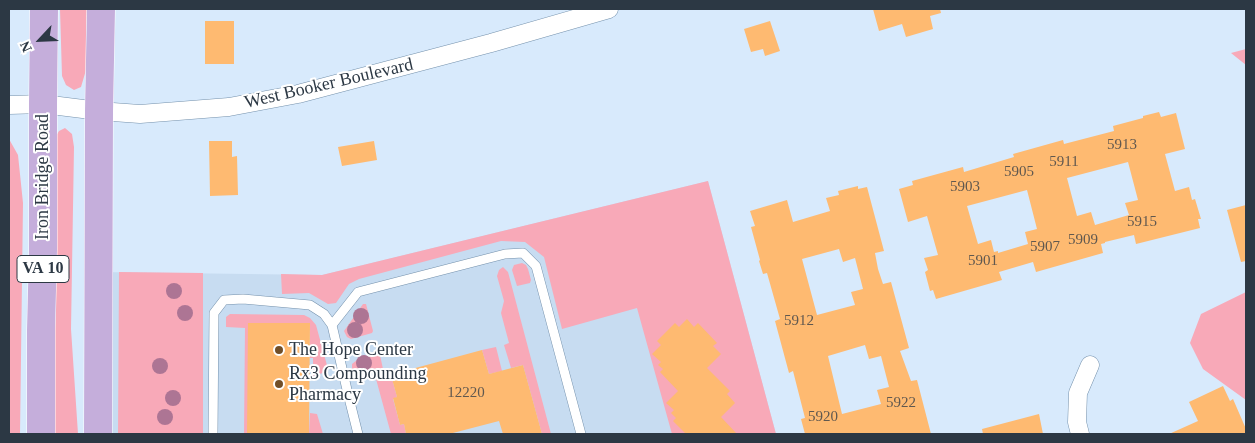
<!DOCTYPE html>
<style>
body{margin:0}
#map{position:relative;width:1255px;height:443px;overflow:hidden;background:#d8eafc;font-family:"Times New Roman",serif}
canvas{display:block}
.frame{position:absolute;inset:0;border:10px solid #2c3844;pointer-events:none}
.north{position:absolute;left:15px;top:15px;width:50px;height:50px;-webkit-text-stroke:4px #fff;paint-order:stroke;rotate:245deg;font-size:14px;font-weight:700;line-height:20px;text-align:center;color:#2c3844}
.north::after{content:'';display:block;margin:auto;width:18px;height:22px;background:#2c3844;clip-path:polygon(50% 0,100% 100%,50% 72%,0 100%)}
</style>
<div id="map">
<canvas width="1255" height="443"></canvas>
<div class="frame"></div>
<div class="north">N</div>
</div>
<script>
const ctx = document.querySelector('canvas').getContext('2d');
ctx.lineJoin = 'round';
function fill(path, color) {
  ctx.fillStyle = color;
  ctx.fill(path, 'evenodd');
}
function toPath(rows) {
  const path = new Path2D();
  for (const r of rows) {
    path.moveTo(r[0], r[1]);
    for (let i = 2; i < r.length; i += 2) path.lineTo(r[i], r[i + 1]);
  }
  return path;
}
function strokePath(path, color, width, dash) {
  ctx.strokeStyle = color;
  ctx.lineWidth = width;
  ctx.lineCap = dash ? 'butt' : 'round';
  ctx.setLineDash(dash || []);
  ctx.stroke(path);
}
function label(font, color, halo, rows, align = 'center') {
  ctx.font = font + ' "Times New Roman",serif';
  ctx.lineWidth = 4;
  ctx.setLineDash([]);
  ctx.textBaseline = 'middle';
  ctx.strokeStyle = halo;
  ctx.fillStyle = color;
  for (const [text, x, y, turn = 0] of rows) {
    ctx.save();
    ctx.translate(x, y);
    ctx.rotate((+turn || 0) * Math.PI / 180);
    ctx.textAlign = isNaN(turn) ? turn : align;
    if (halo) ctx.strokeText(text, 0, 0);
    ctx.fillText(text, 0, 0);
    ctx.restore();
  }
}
const built = toPath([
 [708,181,776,434,99,434,100,272,322,275]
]);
const green = toPath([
 [60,9,87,9,86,70,81,87,74,90,66,85,62,76],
 [1246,49,1246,65,1231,53],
 [65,128,72,134,74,147,71,329,78,434,51,434,56,136,59,131],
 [9,139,18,155,23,203,20,434,9,434],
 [708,181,776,434,672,434,637,308,562,329,544,257,525,242,501,241,359,279,349,284,336,303,328,304,309,293,282,294,281,274,322,275],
 [522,263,526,265,528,269,531,280,530,283,517,286,512,270,514,265],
 [503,267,508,272,551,434,542,434,523,365,511,368,504,345,509,343,501,313,504,301,497,276,499,270],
 [119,272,203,273,203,434,118,434],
 [1246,292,1246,400,1203,369,1190,343,1201,314],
 [363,304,366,304,373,331,372,333,351,339,347,337,344,331],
 [230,314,304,315,310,318,316,325,328,369,326,372,313,376,313,358,310,358,310,323,248,323,248,434,244,434,245,328,226,327,226,317],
 [496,347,502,371,489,374,482,350],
 [377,354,380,355,383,369,374,371,373,369,355,373,352,370,352,364,357,360],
 [397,373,398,377,392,379,397,397,393,399,400,425,404,424,406,434,391,434,376,379],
 [310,413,317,414,323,434,309,434]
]);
const building = toPath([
 [873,9,940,9,941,13,930,16,933,29,906,37,902,24,879,31],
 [205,21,234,21,234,64,205,64],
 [770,21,780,51,765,56,763,49,751,52,744,29],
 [1159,112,1161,117,1176,113,1185,149,1165,154,1175,191,1189,187,1192,200,1195,199,1201,219,1198,219,1200,228,1136,244,1134,235,1105,242,1105,243,1101,244,1103,253,1036,272,1033,262,999,272,1002,280,936,299,933,290,930,291,925,272,928,270,924,258,938,255,927,216,908,222,899,189,913,185,912,181,963,167,964,172,1014,157,1013,154,1063,140,1064,144,1114,131,1113,126,1143,118,1143,116],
 [1128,162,1138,200,1125,203,1129,215,1095,225,1091,212,1077,216,1067,178],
 [1027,190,1037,229,1025,232,1028,244,998,253,998,251,994,252,991,240,978,244,967,206],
 [209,141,232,141,232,157,237,156,238,195,210,196],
 [374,141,377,160,342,166,338,147],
 [858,186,858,189,867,187,884,251,875,253,878,269,883,284,891,282,909,348,900,351,911,381,917,380,931,434,805,434,801,419,805,418,793,371,789,373,775,321,780,319,767,273,763,274,759,261,760,260,751,227,755,226,750,211,787,200,793,222,830,211,826,198,839,195,838,191],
 [839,249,843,262,855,258,863,289,851,292,855,305,817,315,802,259],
 [865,345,869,359,881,356,889,387,877,390,881,404,842,414,828,356],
 [1246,205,1246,261,1241,262,1227,210],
 [687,319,694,327,698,323,717,343,713,346,721,354,707,368,730,391,727,394,735,403,721,417,737,434,686,434,673,421,676,418,671,413,674,410,666,403,678,391,660,372,663,369,658,365,661,362,652,354,661,345,657,341,675,323,679,327],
 [248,323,310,323,309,434,247,434],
 [482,350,489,374,523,365,542,434,503,434,499,421,449,434,406,434,404,424,400,425,393,398,397,397,392,379,398,377,397,373],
 [1223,386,1230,401,1233,399,1246,429,1246,434,1169,434,1198,421,1189,402],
 [1039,414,1043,434,983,434,982,429]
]);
const service = toPath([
 [332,325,358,292,505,254,523,253,536,266,581,434],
 [213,434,214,313,224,300,243,299,310,305,324,314,332,325,348,394,358,434]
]);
const minor = toPath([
 [9,105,43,104,99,111,140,114,229,107,298,94,491,43,609,9],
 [1080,434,1077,422,1078,393,1090,365]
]);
const primary = toPath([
 [41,434,41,330,43,250,43,104,44,9],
 [98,434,99,111,101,9]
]);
const trees = [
 [174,291],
 [185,313],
 [361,316],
 [355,330],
 [364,363],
 [160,366],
 [173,398],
 [165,417]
];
const markers = [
 [279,350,5,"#724f28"],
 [279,384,5,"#724f28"]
];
const numberNames = [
 ["5913",1122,145],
 ["5911",1064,162],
 ["5905",1019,172],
 ["5903",965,187],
 ["5915",1142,222],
 ["5909",1083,240],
 ["5907",1045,247],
 ["5901",983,261],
 ["5912",799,321],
 ["12220",466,393],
 ["5922",901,403],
 ["5920",823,417]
];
const shields = [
 [43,269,52]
];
const shieldNames = [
 ["VA 10",43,269]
];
const streetNames = [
 ["West Booker Boulevard",329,84,-13],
 ["Iron Bridge Road",43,177,-90]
];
const poiNames = [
 ["The Hope Center",289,350],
 ["Rx3 Compounding",289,374],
 ["Pharmacy",289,395]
];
fill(built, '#c7dcf1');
fill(green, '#f8a9b8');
fill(building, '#feba71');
strokePath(service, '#7491ac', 10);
strokePath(minor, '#7491ac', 19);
strokePath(primary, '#fff', 29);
strokePath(service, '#fff', 9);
strokePath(minor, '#fff', 18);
strokePath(primary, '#c5aedb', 28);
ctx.fillStyle = '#ad7594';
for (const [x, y] of trees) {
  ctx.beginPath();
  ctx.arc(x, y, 8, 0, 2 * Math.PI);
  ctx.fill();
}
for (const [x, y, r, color] of markers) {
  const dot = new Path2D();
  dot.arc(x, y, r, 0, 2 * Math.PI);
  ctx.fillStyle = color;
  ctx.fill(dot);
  strokePath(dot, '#fff', 2);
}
label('15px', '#60584f', null, numberNames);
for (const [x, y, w] of shields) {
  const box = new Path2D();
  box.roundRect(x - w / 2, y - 13.5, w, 27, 4);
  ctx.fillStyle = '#fff';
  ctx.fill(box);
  strokePath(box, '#2c3844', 1);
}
label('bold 16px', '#2c3844', null, shieldNames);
label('18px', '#2c3844', '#fff', streetNames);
label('18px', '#2c3844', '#fff', poiNames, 'left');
</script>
